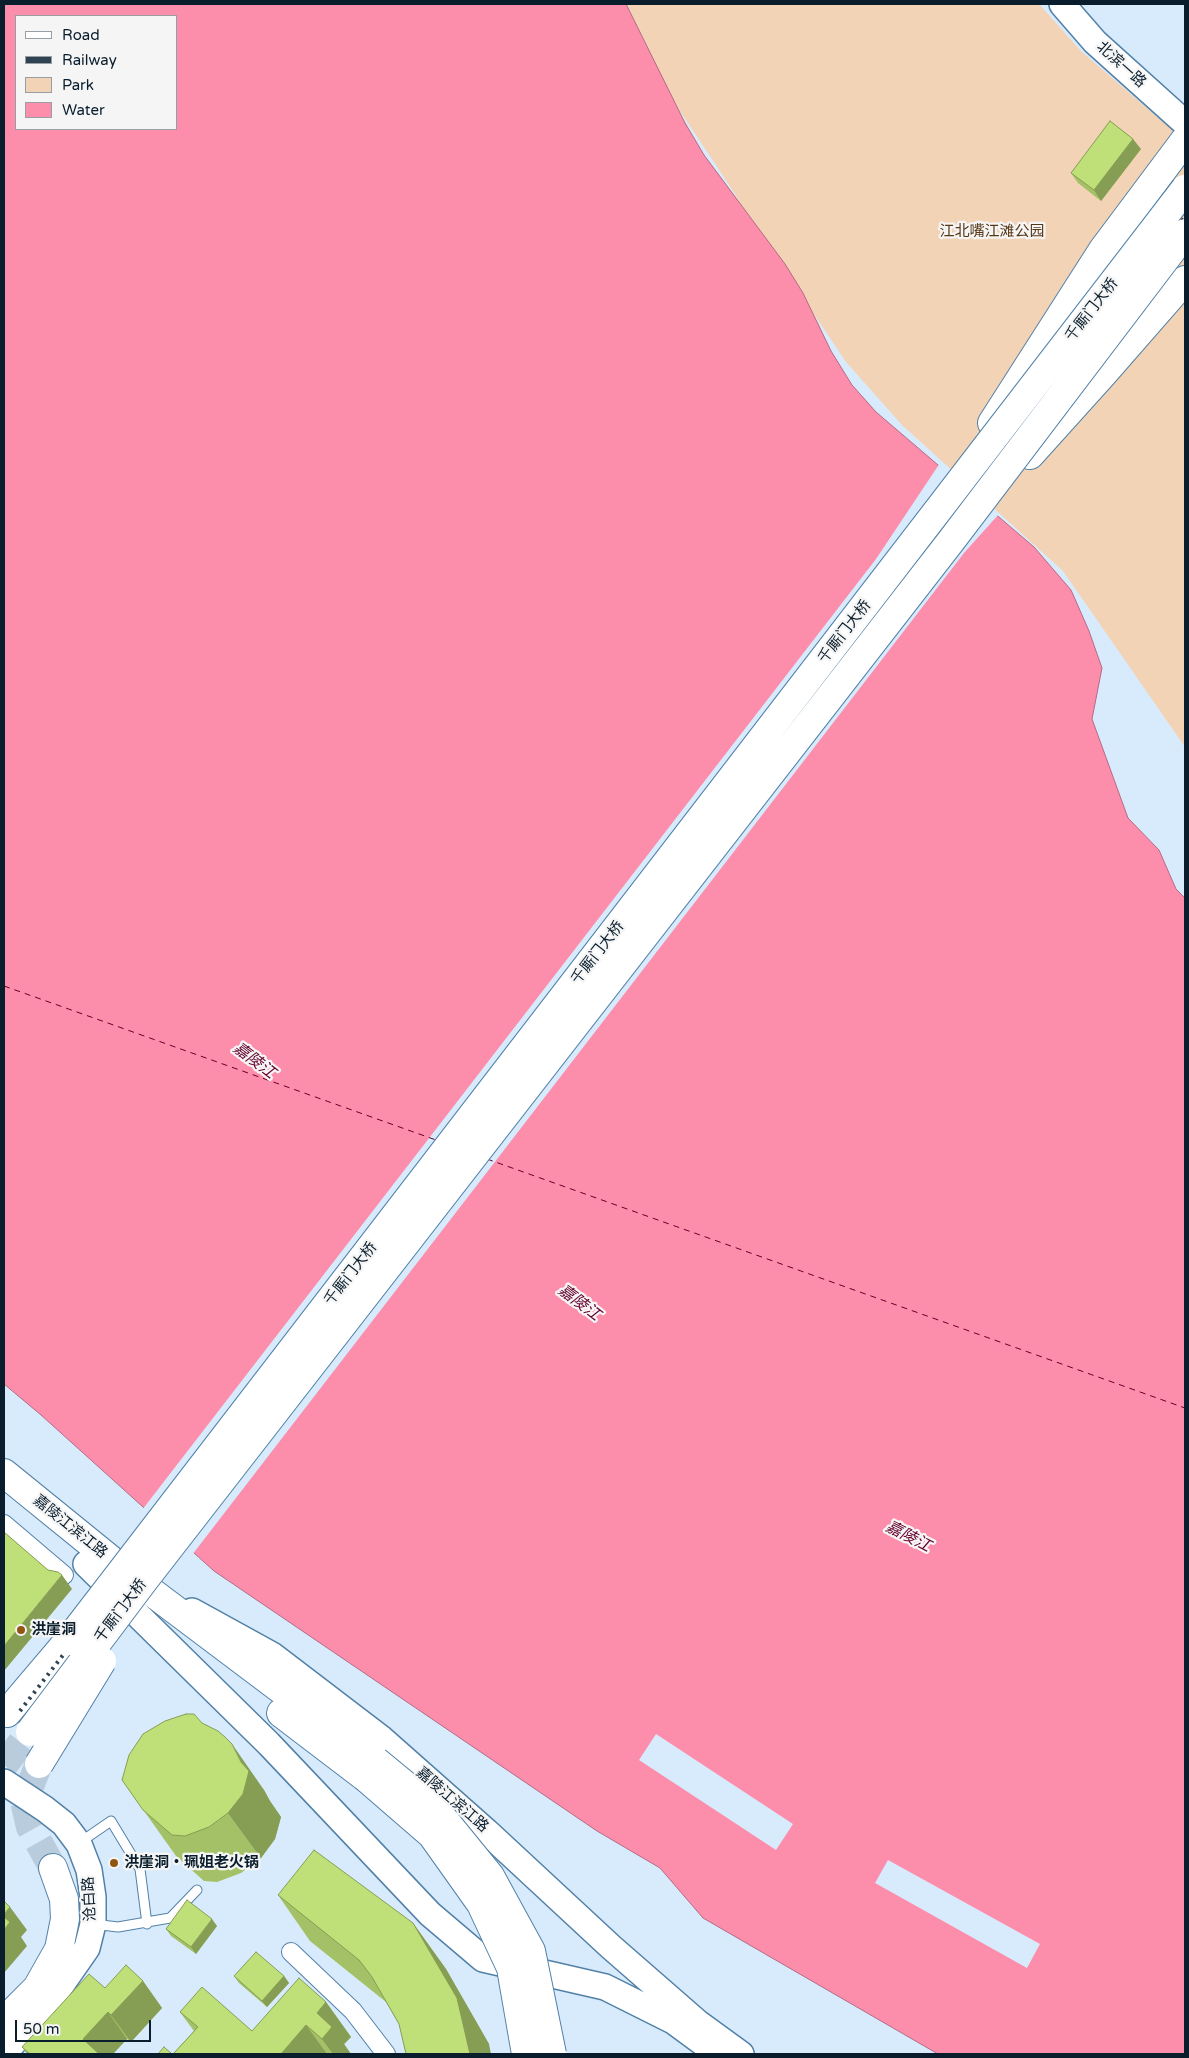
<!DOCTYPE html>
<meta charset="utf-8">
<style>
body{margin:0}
#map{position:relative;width:1189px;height:2058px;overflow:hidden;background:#d8ebfc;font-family:"Varela Round",sans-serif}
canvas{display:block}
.frame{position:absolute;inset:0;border:5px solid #091d2c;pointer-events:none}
.legend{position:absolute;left:15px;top:15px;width:162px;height:115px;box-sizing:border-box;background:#f5f5f5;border:1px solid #979fa5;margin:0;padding:6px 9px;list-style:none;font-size:15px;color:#091d2c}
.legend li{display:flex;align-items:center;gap:10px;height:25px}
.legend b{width:25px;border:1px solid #979fa5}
.scale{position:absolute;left:15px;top:2020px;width:136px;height:22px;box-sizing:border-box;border:2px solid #091d2c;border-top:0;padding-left:6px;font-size:15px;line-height:18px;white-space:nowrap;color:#091d2c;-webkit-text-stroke:4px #f5f5f5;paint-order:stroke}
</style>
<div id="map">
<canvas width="1189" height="2058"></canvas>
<div class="frame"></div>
<ul class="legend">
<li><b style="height:6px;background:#fff"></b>Road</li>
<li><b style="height:6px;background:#2f4352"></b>Railway</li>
<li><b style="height:14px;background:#f3d3b6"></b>Park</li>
<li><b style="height:14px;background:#fc8dab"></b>Water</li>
</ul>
<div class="scale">50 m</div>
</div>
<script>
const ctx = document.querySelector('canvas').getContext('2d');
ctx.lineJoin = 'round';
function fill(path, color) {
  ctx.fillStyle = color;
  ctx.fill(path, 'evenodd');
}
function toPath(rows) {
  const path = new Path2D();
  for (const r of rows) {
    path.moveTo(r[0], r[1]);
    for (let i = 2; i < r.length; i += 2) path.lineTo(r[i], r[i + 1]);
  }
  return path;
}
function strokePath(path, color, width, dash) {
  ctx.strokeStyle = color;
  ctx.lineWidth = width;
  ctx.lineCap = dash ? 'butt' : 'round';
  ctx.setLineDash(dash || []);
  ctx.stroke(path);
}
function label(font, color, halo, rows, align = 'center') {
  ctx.font = font + ' "Varela Round","Noto Sans SC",sans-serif';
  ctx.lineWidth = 4.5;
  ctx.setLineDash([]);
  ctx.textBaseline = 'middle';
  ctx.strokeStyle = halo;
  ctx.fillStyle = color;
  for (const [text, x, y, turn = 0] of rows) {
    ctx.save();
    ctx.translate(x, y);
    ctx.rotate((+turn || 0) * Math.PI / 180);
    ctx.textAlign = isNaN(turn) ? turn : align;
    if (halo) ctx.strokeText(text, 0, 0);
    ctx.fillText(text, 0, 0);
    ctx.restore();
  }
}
const green = toPath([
 [4,4,1039,4,1081,51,1185,141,1185,747,1063,571,902,425,846,362,814,314,831,351,852,385,876,412,1034,547,1071,590,27,321],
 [16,16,176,16,176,129,16,129],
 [674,102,739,200,739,201,704,155]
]);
const water = toPath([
 [4,4,626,4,685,123,704,155,785,264,803,293,831,351,852,385,876,412,1034,547,1071,590,1089,631,1102,668,1092,719,1128,818,1159,850,1176,889,1185,898,1185,2054,938,2054,703,1918,660,1868,597,1831,214,1571,41,1415,4,1384,4,4],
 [16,16,176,16,176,129,16,129,16,16]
]);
const pier = toPath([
 [940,463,999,514,964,553,192,1555,142,1510,876,559],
 [656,1734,793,1824,776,1850,639,1760],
 [888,1860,1040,1944,1027,1968,875,1883]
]);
const ferry = toPath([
 [4,986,436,1140],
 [487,1159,1185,1408]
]);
const primaryTunnel = toPath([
 [39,1764,24,1801,30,1827,53,1868],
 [4,1765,30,1732]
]);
const lane = toPath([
 [79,1843,111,1821,140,1869,147,1924],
 [93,1924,118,1927,170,1918,197,1890]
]);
const street = toPath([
 [4,1524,64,1575],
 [291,1952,353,2011,386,2054]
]);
const secondary = toPath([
 [1062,4,1095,42,1185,123],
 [86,1564,269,1744,430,1914,483,1959,605,1987,673,2021,718,2054],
 [192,1611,272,1655,382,1739,486,1831,611,1947,697,2022,741,2054],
 [4,1782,45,1809,64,1824,79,1844,89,1870,93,1897,93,1924,87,1948,55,1994,4,2054]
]);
const primary = toPath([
 [992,423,1102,251,1185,140],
 [1030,455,1103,374,1185,280],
 [4,1473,137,1581,376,1761],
 [7,1713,68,1641],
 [281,1713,365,1777],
 [4,2021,37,1988,59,1949,65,1919,64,1899,53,1868]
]);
const rail = toPath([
 [20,1711,1185,196],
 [30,1719,1185,217]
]);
const primaryBridge = toPath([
 [68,1641,1185,189],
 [30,1732,145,1579,951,541,1185,233],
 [376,1761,438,1812,490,1876,531,1951,552,2054],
 [39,1764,102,1661],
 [365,1777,432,1835,481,1904,511,1968,526,2054]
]);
const wall = toPath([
 [1141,149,1101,201,1078,183,1071,173],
 [202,1723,264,1790,270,1801,281,1817,275,1839,261,1858,241,1873,217,1882,204,1881,176,1856,122,1780],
 [278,1895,413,1923,446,1969,489,2044,399,2024,386,2002,310,1941],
 [217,1926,196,1954,171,1936,166,1929],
 [234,1976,284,1976,289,1983,267,2007,239,1983],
 [143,1981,162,2008,131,2042,127,2039,113,2054,27,2054,22,2047,105,1988],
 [326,2002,351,2037,344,2044,351,2054,173,2054,194,2031,180,2012,252,2031]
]);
const shadedWall = toPath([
 [1133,139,1141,149,1101,201,1094,190],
 [62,1575,72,1589,4,1671,4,1646],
 [232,1744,264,1790,270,1801,281,1817,275,1839,261,1858,228,1813,241,1762],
 [10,1907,27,1930,21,1937,27,1946,4,1973,4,1914],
 [212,1919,217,1926,196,1954,191,1947],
 [413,1923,446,1969,489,2044,491,2054,470,2054],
 [284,1976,289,1983,267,2007,262,2001],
 [143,1981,162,2008,131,2042,111,2015],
 [326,2002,351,2037,344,2044,351,2054,333,2054,322,2039,317,2013],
 [108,2012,127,2039,113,2054,94,2054,83,2039],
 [306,2025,327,2054,281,2054]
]);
const building = toPath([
 [1110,121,1133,139,1094,190,1071,173,1110,121],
 [4,1532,48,1570,58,1572,62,1575,4,1646,4,1532],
 [186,1714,194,1714,202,1723,218,1731,225,1737,232,1744,241,1762,249,1771,243,1794,228,1813,209,1827,185,1836,172,1835,143,1810,122,1780,129,1755,143,1734,165,1721,186,1714],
 [314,1850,413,1923,457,1998,470,2054,406,2054,399,2024,372,1977,359,1960,278,1895,314,1850],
 [187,1900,212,1919,191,1947,166,1929,187,1900],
 [4,1901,10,1907,4,1914,4,1901],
 [4,1917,10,1922,4,1930,4,1917],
 [256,1952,284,1976,262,2001,234,1976,256,1952],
 [126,1965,143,1981,111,2015,108,2012,83,2039,99,2054,30,2054,22,2047,89,1974,105,1988,126,1965],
 [299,1978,326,2002,317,2013,332,2027,322,2039,306,2025,281,2054,173,2054,198,2027,180,2012,202,1987,252,2031,299,1978],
 [164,2047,172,2054,158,2054,164,2047]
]);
const markers = [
 [21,1630,5,"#905612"],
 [114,1863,5,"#905612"]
];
const streetNames = [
 ["北滨一路",1121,65,42],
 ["千厮门大桥",1092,310,-52],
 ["千厮门大桥",845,632,-52],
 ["千厮门大桥",598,953,-52],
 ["千厮门大桥",351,1274,-52],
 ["嘉陵江滨江路",70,1527,39],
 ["千厮门大桥",121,1611,-53],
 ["嘉陵江滨江路",452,1800,41],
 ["沧白路",90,1899,-93]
];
const parkNames = [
 ["江北嘴江滩公园",992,232]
];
const poiNames = [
 ["洪崖洞",31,1630],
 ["洪崖洞‧珮姐老火锅",124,1863]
];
const waterNames = [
 ["嘉陵江",254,1061,37],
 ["嘉陵江",579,1303,37],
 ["嘉陵江",908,1537,27]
];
fill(green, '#f3d3b6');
fill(water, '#fc8dab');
strokePath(water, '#b36b85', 1);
fill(pier, '#d8ebfc');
strokePath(ferry, '#65002c', 1, [6, 5]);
strokePath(primaryTunnel, '#b9ccdd', 28, [28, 14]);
strokePath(lane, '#5281a7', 11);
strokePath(street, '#5281a7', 20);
strokePath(secondary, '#5281a7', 28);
strokePath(primary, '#5281a7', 30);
strokePath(lane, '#fff', 9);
strokePath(street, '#fff', 18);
strokePath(secondary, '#fff', 25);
strokePath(primary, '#fff', 28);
strokePath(rail, '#2f4352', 4, [2.5, 5]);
strokePath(primaryBridge, '#5281a7', 30, []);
strokePath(primaryBridge, '#fff', 28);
fill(wall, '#a4c167');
fill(shadedWall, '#869d54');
fill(building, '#bfe078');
strokePath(building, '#869d54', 1);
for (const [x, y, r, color] of markers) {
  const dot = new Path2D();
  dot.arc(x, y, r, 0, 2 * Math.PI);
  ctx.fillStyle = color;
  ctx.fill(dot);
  strokePath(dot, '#f5f5f5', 2);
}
label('15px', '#091d2c', '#f5f5f5', streetNames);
label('15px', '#583715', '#f5f5f5', parkNames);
label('bold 15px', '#091d2c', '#f5f5f5', poiNames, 'left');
label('italic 16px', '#65002c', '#f5f5f5', waterNames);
</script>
